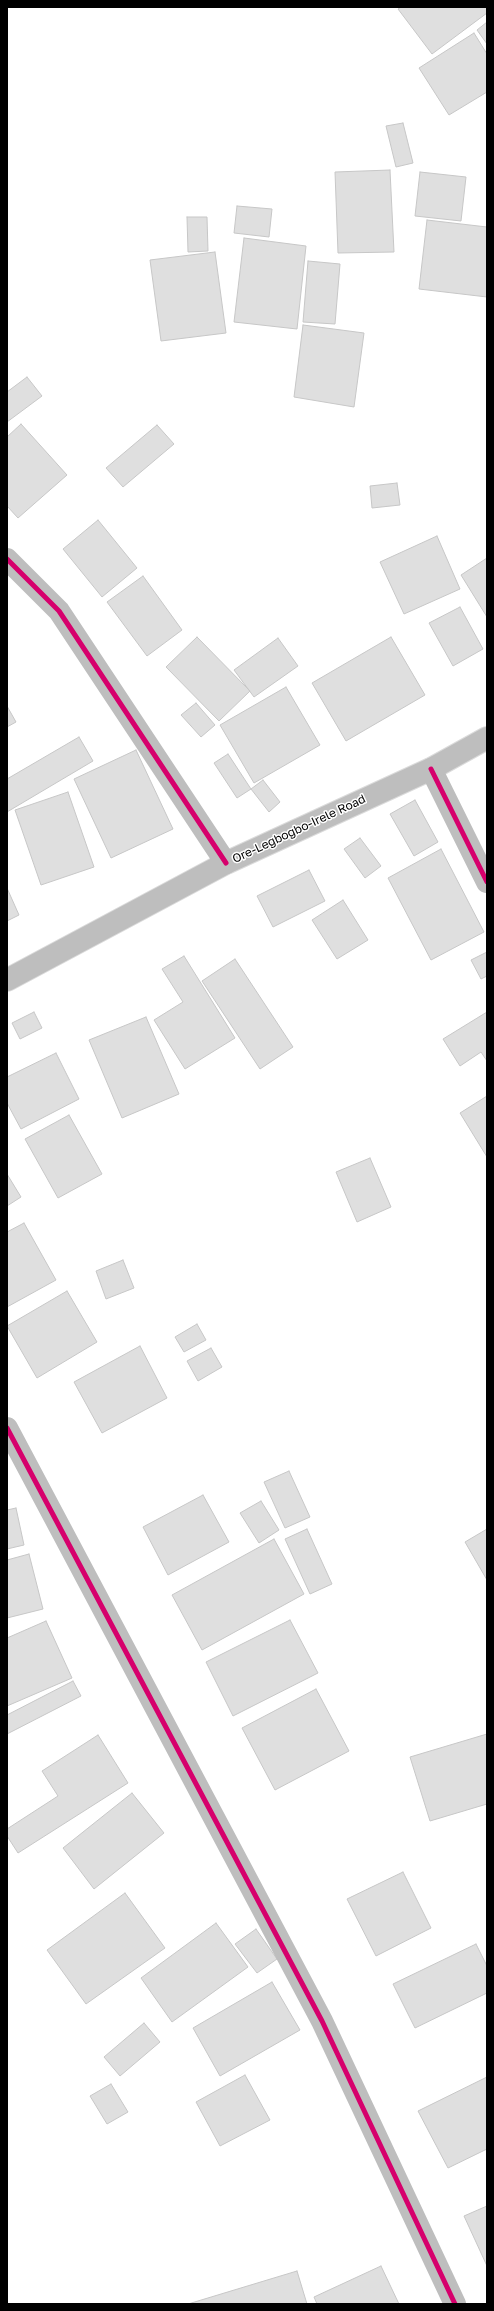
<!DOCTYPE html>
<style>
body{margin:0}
#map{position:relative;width:494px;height:2311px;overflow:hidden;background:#fff;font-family:"Golos Text",sans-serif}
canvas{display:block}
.frame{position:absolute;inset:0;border:8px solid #000;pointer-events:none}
</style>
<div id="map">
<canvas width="494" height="2311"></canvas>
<div class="frame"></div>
</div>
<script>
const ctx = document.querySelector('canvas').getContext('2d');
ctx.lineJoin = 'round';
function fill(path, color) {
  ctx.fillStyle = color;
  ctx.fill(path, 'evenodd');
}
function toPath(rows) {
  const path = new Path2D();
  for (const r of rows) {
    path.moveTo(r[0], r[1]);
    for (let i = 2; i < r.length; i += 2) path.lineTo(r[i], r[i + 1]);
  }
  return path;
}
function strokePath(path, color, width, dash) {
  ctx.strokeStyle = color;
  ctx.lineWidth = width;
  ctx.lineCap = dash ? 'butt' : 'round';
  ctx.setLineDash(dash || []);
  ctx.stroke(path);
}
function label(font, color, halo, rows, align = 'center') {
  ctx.font = font + ' "Golos Text",sans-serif';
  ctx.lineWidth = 3;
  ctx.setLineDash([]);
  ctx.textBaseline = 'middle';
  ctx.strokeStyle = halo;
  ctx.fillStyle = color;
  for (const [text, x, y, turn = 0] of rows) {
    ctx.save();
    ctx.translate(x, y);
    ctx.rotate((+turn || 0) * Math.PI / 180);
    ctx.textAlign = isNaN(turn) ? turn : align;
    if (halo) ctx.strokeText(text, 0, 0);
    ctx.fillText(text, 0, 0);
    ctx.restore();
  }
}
const building = toPath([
 [401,7,487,7,487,13,432,54,398,9,401,7],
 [487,22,487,44,477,30,487,22],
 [474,33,487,54,487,92,449,115,419,68,474,33],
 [403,123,413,163,396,167,386,126,403,123],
 [390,170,394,252,338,253,335,172,390,170],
 [420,172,466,177,461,221,415,216,420,172],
 [237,206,272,209,269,237,234,233,237,206],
 [187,217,207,217,208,251,188,252,187,217],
 [427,220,487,227,487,297,419,289,427,220],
 [244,238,306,246,297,329,234,322,244,238],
 [215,252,226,333,161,341,150,260,215,252],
 [308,261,340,264,335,324,303,322,308,261],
 [303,325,364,333,354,407,294,397,303,325],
 [27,377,42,396,7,422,7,392,27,377],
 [21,424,67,475,18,518,7,506,7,437,21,424],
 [157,425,174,444,123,487,106,468,157,425],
 [397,483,400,505,372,508,370,486,397,483],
 [98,520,137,568,102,597,63,549,98,520],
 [437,536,460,589,404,614,380,562,437,536],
 [487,558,487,617,461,575,487,558],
 [143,576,182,630,147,656,107,602,143,576],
 [460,607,483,649,453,666,429,623,460,607],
 [197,637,250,691,219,721,166,667,197,637],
 [391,637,425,695,346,741,312,683,391,637],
 [278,638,298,666,254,697,234,670,278,638],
 [286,687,320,745,254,783,220,725,286,687],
 [196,703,215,725,201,737,181,715,196,703],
 [7,706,16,722,7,727,7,706],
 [79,737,93,761,7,812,7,779,79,737],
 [136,750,173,829,111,858,74,779,136,750],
 [228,754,251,789,237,798,214,763,228,754],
 [263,780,280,802,269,812,251,789,263,780],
 [68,792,94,867,41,885,15,810,68,792],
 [415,800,438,842,414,856,390,814,415,800],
 [360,838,381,866,365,878,344,849,360,838],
 [441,849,484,932,431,960,388,878,441,849],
 [309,870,325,901,273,927,257,896,309,870],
 [7,888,19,915,7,921,7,888],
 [343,900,368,940,337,959,312,920,343,900],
 [487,952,487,976,481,979,471,960,487,952],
 [184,956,235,1038,185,1069,154,1020,183,1002,162,969,184,956],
 [235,959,293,1047,260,1069,202,981,235,959],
 [34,1012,42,1028,20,1039,12,1023,34,1012],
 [487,1012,487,1061,481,1052,460,1066,443,1039,487,1012],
 [146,1017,179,1094,122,1118,89,1040,146,1017],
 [56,1053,79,1099,21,1129,7,1103,7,1077,56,1053],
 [487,1096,487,1157,460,1113,487,1096],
 [69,1115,102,1174,58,1198,25,1139,69,1115],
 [370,1158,391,1207,357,1222,336,1172,370,1158],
 [7,1174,21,1197,7,1206,7,1174],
 [24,1223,56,1280,7,1307,7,1232,24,1223],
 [123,1260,134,1288,106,1299,96,1271,123,1260],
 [67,1291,97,1342,37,1378,7,1326,67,1291],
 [197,1324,206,1340,184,1352,175,1337,197,1324],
 [140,1346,167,1398,102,1433,74,1382,140,1346],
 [211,1348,222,1367,198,1381,187,1361,211,1348],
 [289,1471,310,1517,285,1528,264,1482,289,1471],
 [203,1495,229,1542,168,1575,143,1527,203,1495],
 [261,1501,279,1530,259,1543,240,1513,261,1501],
 [16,1508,24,1545,7,1549,7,1510,16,1508],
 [307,1529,332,1584,310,1594,285,1539,307,1529],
 [487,1529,487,1580,465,1542,487,1529],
 [274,1539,304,1594,202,1650,172,1595,274,1539],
 [29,1554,43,1609,7,1618,7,1560,29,1554],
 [290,1620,318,1673,233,1716,206,1662,290,1620],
 [46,1621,72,1678,7,1706,7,1638,46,1621],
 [73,1681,81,1696,7,1734,7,1715,73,1681],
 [316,1689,349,1751,275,1790,242,1728,316,1689],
 [487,1734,487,1804,430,1821,410,1757,487,1734],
 [98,1735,128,1783,18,1853,7,1836,7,1829,58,1796,42,1771,98,1735],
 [132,1793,164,1833,94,1889,63,1848,132,1793],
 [403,1872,431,1928,376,1956,347,1899,403,1872],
 [125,1893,165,1948,86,2004,47,1950,125,1893],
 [216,1923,248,1967,172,2022,141,1978,216,1923],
 [256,1929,277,1959,257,1973,235,1944,256,1929],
 [476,1944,487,1966,487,1993,415,2028,393,1984,476,1944],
 [272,1982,300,2030,220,2076,193,2028,272,1982],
 [144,2023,160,2042,120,2076,104,2057,144,2023],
 [245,2075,270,2120,220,2146,196,2102,245,2075],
 [487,2077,487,2149,448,2168,418,2111,487,2077],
 [111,2084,128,2112,107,2124,90,2096,111,2084],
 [487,2206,487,2266,464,2216,487,2206],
 [381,2266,399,2304,317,2304,314,2297,381,2266],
 [297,2271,307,2304,188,2304,297,2271]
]);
const minor = toPath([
 [7,559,59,611,226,863],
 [431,769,487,882],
 [7,1428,322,2021,455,2304]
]);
const major = toPath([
 [7,980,226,863,431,769,487,738]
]);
const cycleway = toPath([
 [7,559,59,611,226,863],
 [431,769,487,882],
 [7,1428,322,2021,455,2304]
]);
const streetNames = [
 ["Ore-Legbogbo-Irele Road",299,829,-25]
];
fill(building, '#dfdfdf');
strokePath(building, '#c7c7c7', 1);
strokePath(major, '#dbdbdb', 24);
strokePath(minor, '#bebebe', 22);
strokePath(major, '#bebebe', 22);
strokePath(cycleway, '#d6006c', 5);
label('12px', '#000', '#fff', streetNames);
</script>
